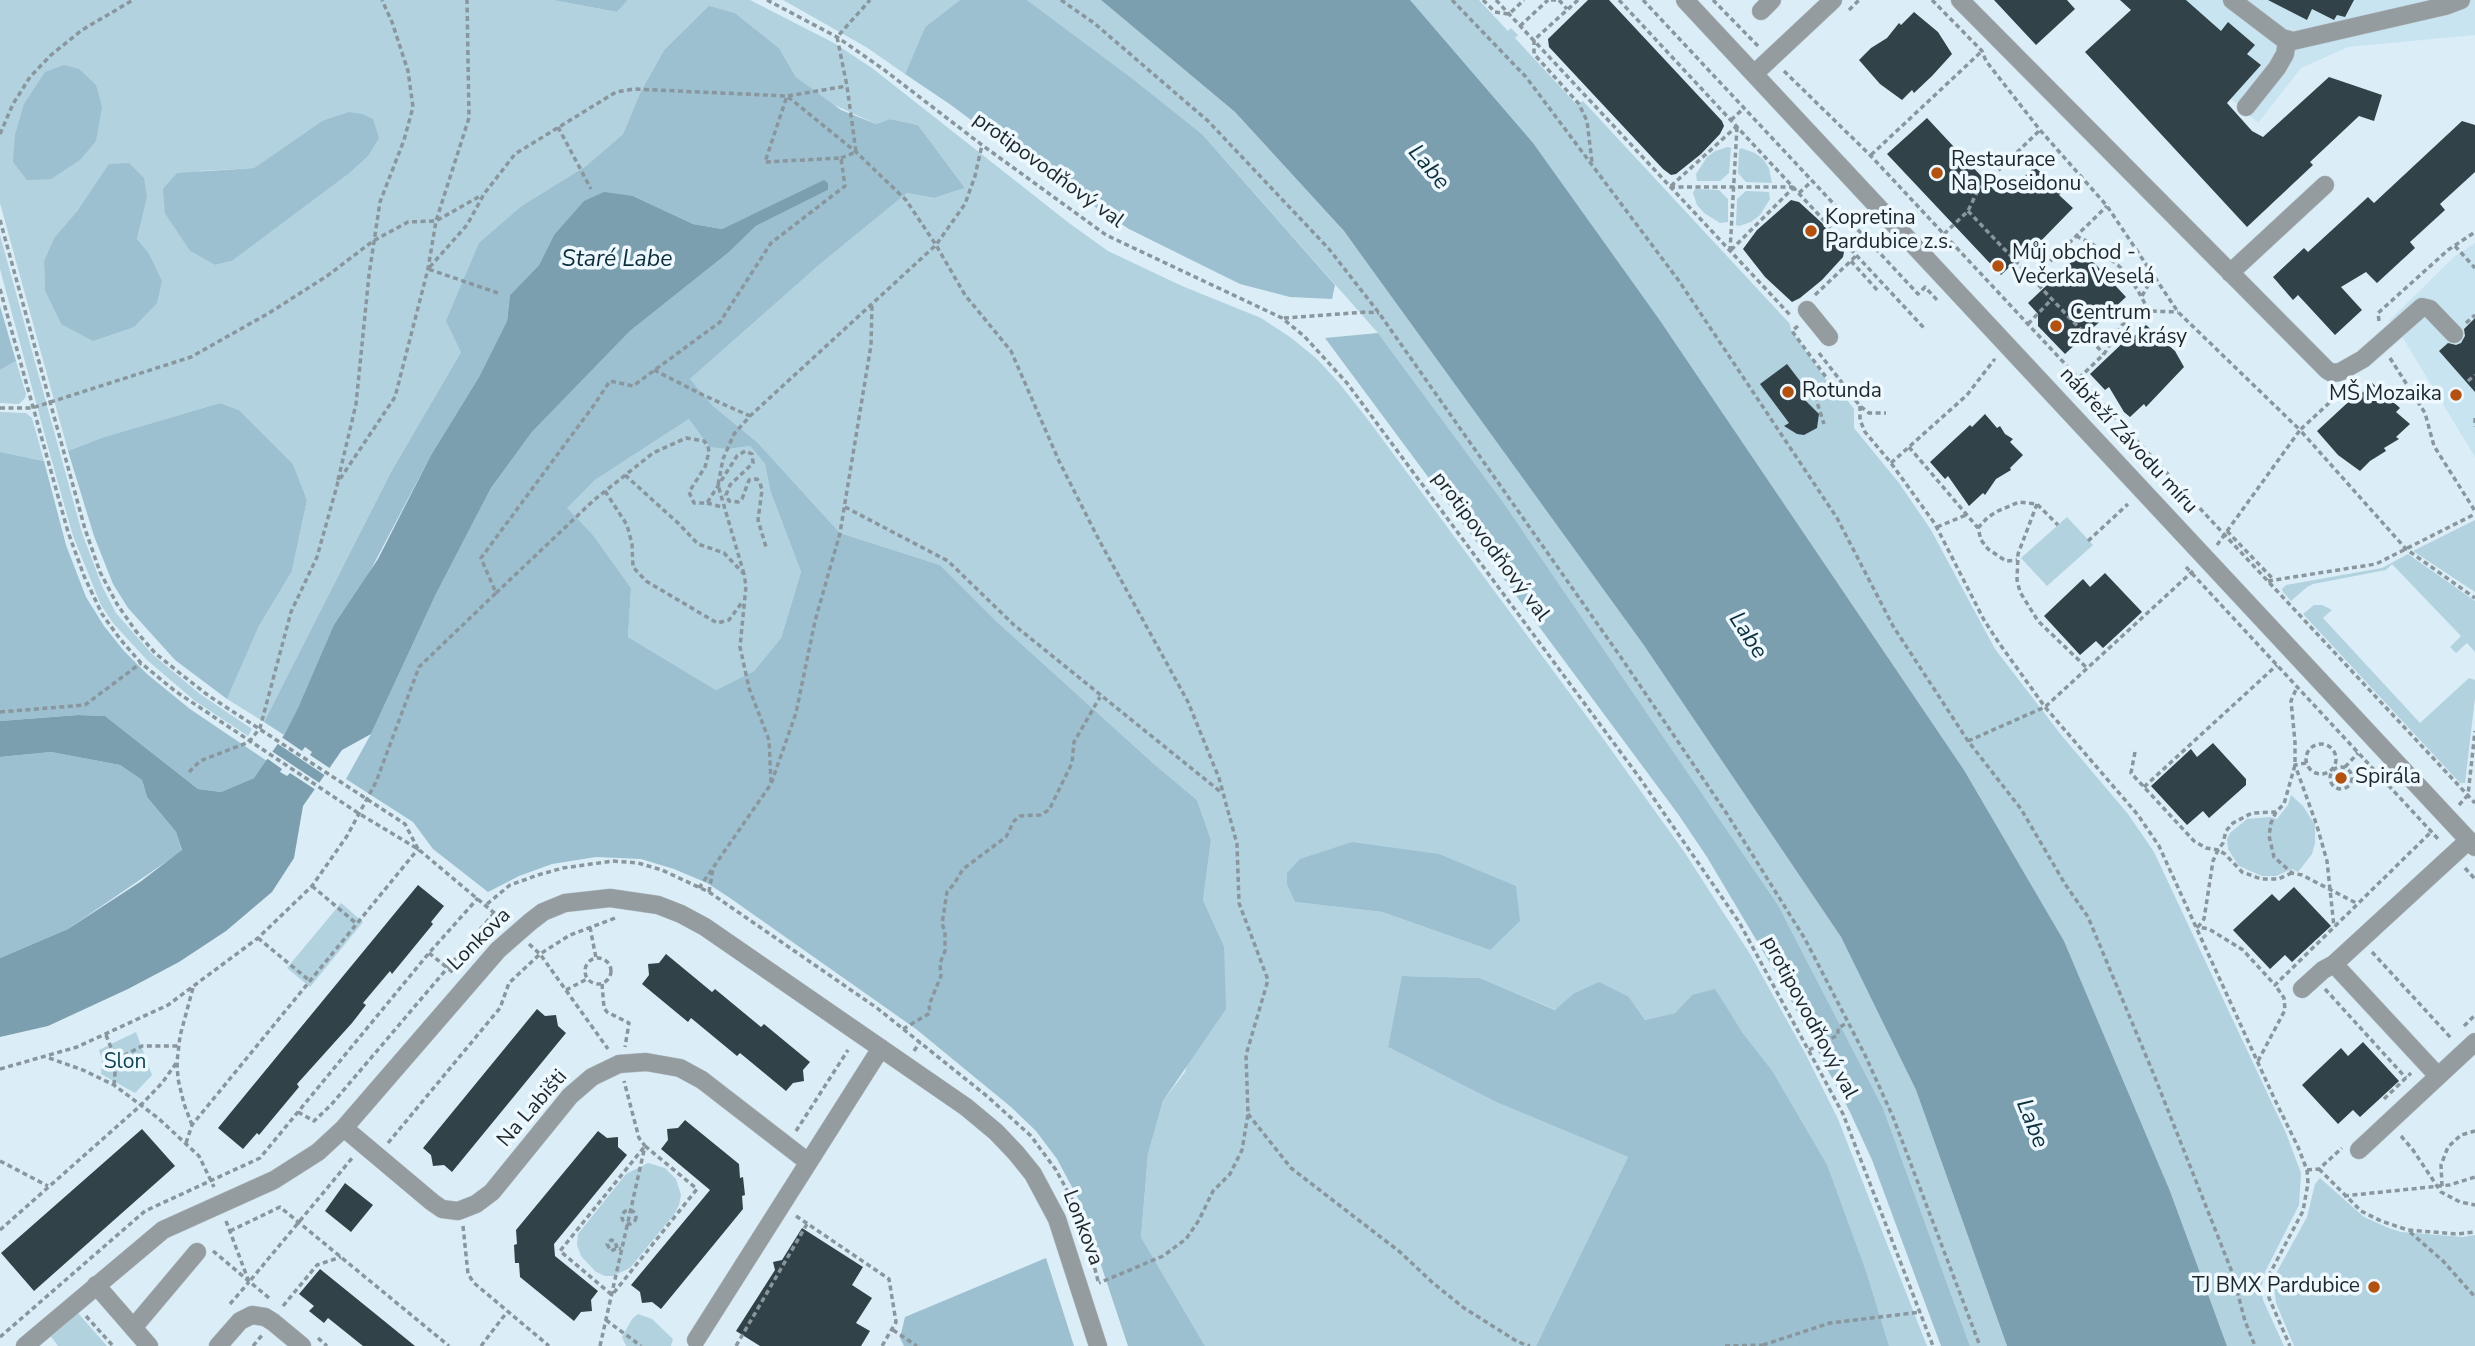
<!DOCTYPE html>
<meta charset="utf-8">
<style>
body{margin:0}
canvas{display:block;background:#dbedf6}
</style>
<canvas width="2475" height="1346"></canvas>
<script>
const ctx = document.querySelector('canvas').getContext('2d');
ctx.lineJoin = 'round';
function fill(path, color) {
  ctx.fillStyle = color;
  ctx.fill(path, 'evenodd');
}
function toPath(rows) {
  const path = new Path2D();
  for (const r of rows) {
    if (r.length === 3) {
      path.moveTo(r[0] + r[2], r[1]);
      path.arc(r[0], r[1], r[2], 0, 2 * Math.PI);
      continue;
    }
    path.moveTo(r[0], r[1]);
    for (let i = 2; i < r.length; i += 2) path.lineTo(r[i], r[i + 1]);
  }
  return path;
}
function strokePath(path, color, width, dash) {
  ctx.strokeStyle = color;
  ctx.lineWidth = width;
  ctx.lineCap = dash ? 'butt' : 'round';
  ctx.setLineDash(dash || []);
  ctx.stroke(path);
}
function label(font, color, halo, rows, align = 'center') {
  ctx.font = font + ' "Nunito Sans",sans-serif';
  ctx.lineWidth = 7;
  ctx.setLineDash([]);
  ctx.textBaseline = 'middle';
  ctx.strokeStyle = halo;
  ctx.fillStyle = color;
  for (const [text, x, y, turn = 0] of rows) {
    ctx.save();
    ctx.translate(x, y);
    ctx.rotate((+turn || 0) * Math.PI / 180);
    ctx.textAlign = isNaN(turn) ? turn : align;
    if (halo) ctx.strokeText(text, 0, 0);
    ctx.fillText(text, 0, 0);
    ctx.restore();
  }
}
const built = toPath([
 [2120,0,2475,0,2475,35,2348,47,2301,68,2258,123],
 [2475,243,2475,457,2400,333,2389,321,2454,257]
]);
const green = toPath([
 [0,0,553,0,617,12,628,0,750,0,834,43,872,68,1069,223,1108,251,1182,286,1261,318,1290,337,1316,358,1339,383,1369,421,1602,737,1685,853,1750,954,1805,1053,1838,1119,1927,1346,1889,1346,1868,1277,1771,1069,1742,1032,1692,995,1675,1013,1645,1020,1629,997,1573,994,1556,1010,1480,978,1403,976,1388,1047,1496,1102,1628,1157,1536,1346,1205,1346,1141,1237,1148,1154,1163,1101,1185,1072,1224,946,1203,900,1211,840,1197,800,1154,764,996,621,940,565,840,533,758,443,712,405,690,379,819,265,907,193,934,198,965,188,918,125,890,119,876,124,830,103,796,77,779,48,735,13,709,7,664,50,640,93,623,134,586,166,523,205,461,352,391,472,264,722,227,699,259,626,292,571,307,500,293,464,239,410,220,403,101,438,68,451,0,203],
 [322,121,347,175,232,261,215,265,190,251,165,214,200,171,254,168],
 [147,198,137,239,148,252,61,324,45,291,44,261,54,238,78,210],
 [1352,842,1490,950,1382,912,1295,902],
 [783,0,960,0,925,27,905,74,866,47],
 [1027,0,1101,0,1235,112,1344,231,1401,307,1643,644,1841,937,1916,1090,2007,1346,1970,1346,1883,1108,1778,905,1503,502,1378,333,1202,134,1133,79],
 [1410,0,1479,0,1508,31,1511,28,1518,35,1515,38,1577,105,1583,101,1790,324,1791,330,1831,387,1835,384,1854,409,1854,428,1899,483,1931,530,1995,649,2062,736,2128,814,2154,852,2286,1133,2301,1173,2299,1205,2265,1272,2261,1288,2263,1300,2284,1346,2227,1346,2170,1191,2064,941,1964,770,1661,322],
 [1728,147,1731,148,1729,173,1720,181,1697,181,1696,174,1707,157,1715,151],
 [1741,148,1755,153,1763,159,1769,168,1772,183,1746,182,1738,173,1739,150],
 [1695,189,1719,190,1728,199,1728,222,1720,223,1704,213,1697,205,1693,193],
 [1746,191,1769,192,1770,199,1760,215,1751,222,1739,226,1736,225,1737,199],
 [0,235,82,533,102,586,116,613,152,654,200,694,252,729,248,736,195,701,147,660,113,623,101,605,73,536,51,458,0,269],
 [16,361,26,394,25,398,19,404,0,403,0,370],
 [0,412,26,413,32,418,44,461,0,452],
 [689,419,729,449,750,446,765,464,770,490,801,572,781,638,754,671,716,690,628,637,631,588,593,535,566,508,595,480],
 [2067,517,2093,545,2047,586,2021,558],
 [2475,520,2475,592,2413,551],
 [2408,554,2475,601,2475,652,2467,643,2456,653,2450,647,2461,636,2392,564,2386,570,2313,584,2307,587,2291,601,2283,592,2282,589,2286,585,2382,568],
 [2314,605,2322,605,2332,610,2323,618,2420,723,2469,678,2475,680,2475,698,2465,783,2460,783,2303,614],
 [2291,795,2303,806,2315,825,2315,843,2312,854,2298,872,2292,869,2276,876,2262,876,2239,866,2228,849,2227,839,2230,833,2247,819,2270,817,2277,819,2288,805],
 [341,903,363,922,310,987,287,968],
 [136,1032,152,1075,135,1093,101,1074,102,1060,99,1050],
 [648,1163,665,1168,676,1179,681,1195,679,1205,675,1213,630,1268,613,1276,605,1276,596,1272,581,1256,577,1245,578,1234,626,1174],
 [2320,1178,2364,1217,2386,1227,2401,1232,2463,1237,2475,1235,2475,1346,2294,1346,2276,1303,2273,1279,2307,1217,2315,1184],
 [77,1312,107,1346,58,1346,50,1335],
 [638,1314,652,1319,673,1339,671,1346,626,1346,622,1337,632,1319]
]);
const forest = toPath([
 [553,0,628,0,617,12],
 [960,0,1027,0,1133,79,1202,134,1335,285,1332,299,1290,297,1240,284,1129,229,1034,167,951,105,905,74,925,27],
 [709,6,735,13,779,48,796,77,841,110,876,124,890,119,918,125,965,188,934,198,907,193,819,265,690,379,712,405,758,443,840,533,940,565,996,621,1154,764,1197,800,1211,840,1203,900,1224,946,1226,1009,1163,1101,1148,1154,1141,1237,1205,1346,1128,1346,1080,1202,1057,1159,1036,1131,1011,1107,916,1029,730,898,707,883,674,869,641,859,596,857,552,864,519,876,488,892,433,849,413,822,346,779,371,734,436,594,491,488,532,432,630,331,728,253,756,226,828,190,828,183,824,181,722,229,693,224,633,196,554,235,539,265,510,295,507,321,479,377,431,455,284,735,264,722,391,472,461,352,446,321,479,243,523,205,586,166,623,134,640,93,664,50],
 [689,419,710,447,729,449,750,446,765,464,770,490,801,572,781,638,754,671,716,690,628,637,631,588,593,535,567,508,595,480],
 [64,65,79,69,96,85,102,107,96,141,80,160,51,179,27,180,13,162,15,135,24,104,45,72],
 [349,112,362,114,373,119,379,138,368,156,347,175,232,261,215,265,190,251,165,214,163,189,177,173,254,168,322,121],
 [129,163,144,178,147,198,137,239,148,252,162,281,157,303,134,327,93,341,61,324,45,291,44,261,54,238,78,210,109,164],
 [0,306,16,361,0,370],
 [1378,333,1503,502,1778,905,1883,1108,1970,1346,1941,1346,1872,1160,1850,1112,1780,980,1707,857,1678,814,1325,338],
 [220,403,239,410,293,464,307,500,292,571,259,626,227,699,175,660,128,608,113,584,94,536,68,451,101,438],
 [0,452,44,461,66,545,86,597,104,626,124,651,147,674,190,709,267,761,254,778,221,792,198,789,105,716,78,715,0,721],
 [51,752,120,765,142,780,147,797,176,832,182,851,68,929,0,958,0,757],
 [1352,842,1439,854,1516,886,1520,921,1490,950,1382,912,1295,902,1287,884,1287,873,1300,859],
 [1402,976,1480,978,1555,1010,1573,994,1599,982,1629,997,1645,1020,1675,1013,1692,995,1715,989,1742,1032,1771,1069,1827,1165,1868,1277,1889,1346,1536,1346,1628,1157,1496,1102,1388,1047],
 [1046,1258,1074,1346,904,1346,900,1338,905,1317]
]);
const water = toPath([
 [1101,0,1410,0,1533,143,1661,322,1964,770,2064,941,2170,1191,2227,1346,2007,1346,1916,1090,1841,937,1643,644,1344,231,1235,112],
 [824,180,828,183,828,190,756,226,728,253,630,331,532,432,491,488,436,594,371,734,342,750,303,806,294,858,272,892,226,931,179,962,128,989,48,1026,0,1037,0,958,68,929,140,882,182,850,176,832,147,797,142,780,120,765,51,752,0,757,0,721,78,715,105,716,198,789,221,792,254,778,284,735,299,706,334,625,378,559,431,455,479,377,507,321,510,295,539,265,554,235,584,201,604,192,633,196,693,224,722,229]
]);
const pier = toPath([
 [280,736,302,751,305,747,312,752,310,755,331,769,326,776,275,742],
 [270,750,321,784,316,790,290,773,287,776,280,772,282,769,265,757]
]);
const building = toPath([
 [1588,0,1609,0,1722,121,1724,126,1720,134,1701,154,1676,174,1671,175,1663,169,1549,47,1548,39],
 [1994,0,2067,0,2075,9,2036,45],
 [2120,0,2186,0,2221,31,2228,22,2255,45,2247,54,2261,65,2227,103,2252,131,2263,137,2329,77,2382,95,2374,121,2359,116,2310,162,2313,165,2247,227,2085,52,2131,10],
 [2268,0,2354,0,2345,17,2337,15,2334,20,2312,9,2307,20],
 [1914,12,1938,32,1952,54,1932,76,1914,93,1912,90,1902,100,1880,84,1859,60,1871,48,1887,38,1899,23,1901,25],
 [1927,118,1996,192,2019,178,2021,180,2034,167,2050,179,2046,183,2062,192,2059,195,2073,208,2035,247,2022,255,2001,275,1887,154],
 [2462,121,2475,125,2475,172,2440,204,2445,210,2410,242,2415,248,2377,283,2366,272,2341,287,2362,310,2335,335,2298,295,2293,300,2273,277,2304,248,2308,252,2368,197,2374,203],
 [1791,200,1799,202,1822,223,1844,252,1843,257,1822,280,1800,298,1792,302,1765,277,1743,249,1757,230],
 [2083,251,2126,297,2065,354,2038,326,2038,314,2028,303],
 [2475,318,2475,392,2439,351,2448,343,2456,345,2461,343,2465,336,2464,329],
 [2146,325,2175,351,2184,367,2146,407,2144,404,2130,417,2124,412,2109,387,2105,390,2090,374,2130,336,2132,338],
 [1787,364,1810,394,1804,399,1819,414,1817,428,1804,435,1797,434,1784,426,1789,423,1760,384],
 [2372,383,2400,408,2396,412,2410,424,2396,437,2399,439,2384,448,2386,451,2370,461,2360,471,2338,455,2317,431,2357,394,2359,396],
 [1985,414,1997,428,2000,426,2005,434,2013,439,2010,442,2023,455,2010,468,2011,470,1996,479,1985,495,1983,493,1969,506,1948,476,1945,479,1930,462,1970,425,1972,427],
 [2105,573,2142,612,2103,648,2096,641,2080,655,2044,616,2083,579,2090,587],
 [2213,743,2246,779,2246,785,2209,818,2203,811,2187,825,2151,786,2191,749,2197,757],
 [418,885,444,906,431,922,433,924,392,974,390,971,363,1003,366,1005,352,1023,297,1084,299,1087,259,1135,257,1133,243,1149,218,1128],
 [2294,887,2331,926,2292,962,2285,955,2270,969,2233,930,2272,894,2279,901],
 [666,954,712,992,715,989,761,1027,764,1024,810,1062,803,1070,804,1081,793,1083,786,1091,740,1053,737,1056,691,1018,688,1022,642,984,649,975,648,964,659,963],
 [537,1009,545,1016,556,1015,558,1026,566,1033,452,1172,444,1165,433,1166,431,1155,423,1148],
 [2363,1042,2399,1081,2360,1117,2353,1110,2338,1124,2302,1085,2341,1048,2348,1056],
 [685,1120,739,1164,740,1178,743,1177,745,1195,742,1196,743,1209,661,1309,652,1302,642,1303,640,1292,631,1285,710,1190,661,1149,668,1140,667,1129,678,1128],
 [142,1129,175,1166,34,1291,1,1253],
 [598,1131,607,1138,618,1137,618,1147,627,1155,554,1244,555,1256,598,1291,591,1300,592,1311,581,1312,574,1321,520,1277,519,1263,515,1263,514,1245,517,1244,516,1230],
 [345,1183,373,1205,351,1232,325,1211],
 [802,1228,863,1267,852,1285,872,1298,856,1323,870,1331,861,1346,760,1346,736,1331,775,1270,773,1262,782,1260],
 [320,1269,362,1303,415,1346,363,1346,328,1318,324,1323,309,1311,314,1306,299,1294]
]);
const path = toPath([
 [767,0,837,37,883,69,982,145,1106,235,1282,318,1304,336,1347,383,1639,777,1739,922,1843,1114,1933,1346],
 [1061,0,1094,23,1208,121,1329,249,1379,313,1620,656,1727,814,1805,939,1865,1055,1893,1117,1980,1346],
 [1452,0,1526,77,1679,281,1837,518,1893,626,1968,741,2021,809,2065,884,2088,917,2154,1075,2232,1272,2245,1321,2255,1346],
 [1483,0,1495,12,1509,14,1524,0],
 [1496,0,1791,316],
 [1551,0,1556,0],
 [1559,0,1567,9],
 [1578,0,1534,40,1534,54,1579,104,1587,121,1592,162],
 [1619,0,1924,328],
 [1643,0,1918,294,1925,287,1938,301],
 [1713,0,1758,46],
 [1932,0,1982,51,1986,61,2040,130,2107,206,2178,312,2300,430,2343,390],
 [1849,10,1859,0],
 [1520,26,1548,0],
 [1784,71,1870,155,2475,803],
 [1731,120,1744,108],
 [558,127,591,189],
 [0,134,13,104,30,77,51,55,82,30,133,0],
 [1871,155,1982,51],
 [841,158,856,152,847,86,837,37,870,0],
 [1671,186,1737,126],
 [1670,187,1793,187],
 [1799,193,1812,181],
 [1968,211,2104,354],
 [0,220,85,529,100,572,117,604,135,630,155,653,182,675,209,696,405,824,418,849],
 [1944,234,1968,211,1978,190,2040,130],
 [2076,236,2091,243,2120,267,2137,289,2149,311],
 [2455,246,2475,268],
 [1731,250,1793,188],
 [1730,251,1737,127],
 [1851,261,1878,291],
 [2032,279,2107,206],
 [0,289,68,532,84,576,102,614,120,639,141,663,175,691,358,813,418,849,505,922],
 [498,293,428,269,467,225,484,194,515,154,616,92,634,89,787,96,856,152,906,200,936,245,965,295,1011,351,1059,461,1099,540,1188,702,1219,778,1237,844,1239,903,1268,980,1246,1055,1248,1114,1242,1150,1230,1174,1213,1191,1199,1220,1186,1239,1163,1256,1099,1283],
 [1815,295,1857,255],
 [2142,296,2154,275],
 [1284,318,1366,312,1379,313],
 [2379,321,2378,313,2448,250,2475,232],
 [2466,323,2475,315],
 [2028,324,2052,299],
 [1798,326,1792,331,1831,384,1815,396,1824,424],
 [1819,353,1860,406,1869,413,1886,413],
 [2390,358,2425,413,2434,446,2475,511],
 [654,370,705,396,750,416],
 [2079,378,2104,354,2122,325,2149,311,2178,312],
 [2468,381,2475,375],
 [1860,406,1860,420,1865,432,1891,463,1935,524,1984,620,1999,643,2045,707,2138,815,2159,846,2275,1100,2298,1147,2307,1170,2308,1183,2303,1211,2268,1277,2269,1298,2290,1346],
 [0,408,32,408,191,357,269,313,327,276,373,241,408,222,436,221,482,195],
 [2475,418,2475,427],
 [1909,447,1978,528,1981,540,1988,549,2006,561,2017,560],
 [1891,463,1967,395,1994,360,1995,361],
 [625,475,678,523,698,544,724,553,744,574,746,586,740,647,749,688,769,740,771,782],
 [338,480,356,404,369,275,380,202,404,140,413,107,408,71,392,22,382,0],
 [605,491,627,525,632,544,633,567,646,581,717,623,729,620,743,601],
 [707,503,722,507],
 [2037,504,2018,554,2017,580,2020,592,2038,621,2087,668],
 [845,507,948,561,1014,625,1222,793],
 [1937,527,1966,515],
 [1978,528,1988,517,1998,511,2019,502,2037,504,2058,525],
 [2227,531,2274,580],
 [2088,541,2128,504],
 [2217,545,2300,430,2406,549,2475,598],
 [2186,567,2440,841],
 [744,574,718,485,723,459,734,434,750,416,936,245,965,204,975,176,982,145],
 [2268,581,2376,564,2475,514],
 [496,593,594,500,653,453,686,438,704,441,708,446,709,452,705,467,689,492,694,503,707,503,737,456,745,451,752,454,753,463,730,485,726,495,729,501,738,502,742,499,749,480,757,479,760,483,762,490,758,520,766,547],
 [0,712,85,705,141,663],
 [1968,741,2045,707,2193,571],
 [2321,759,15],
 [2135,752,2131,773,2194,841,2206,848,2218,850,2223,843,2226,831,2233,823,2252,813,2276,812,2284,804,2295,765,2295,742,2291,701,2297,687],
 [2306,763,2295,765,2317,826,2327,861,2334,927],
 [2341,778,11],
 [2345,767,2358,753],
 [189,772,200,761,249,742,260,728,291,612,317,557,338,482,395,397,428,269,436,221,469,118,467,0],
 [2144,787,2277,665],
 [2459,805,2468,795,2475,731],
 [2276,812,2271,823,2269,836,2274,857,2292,873,2302,875,2358,904],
 [2465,868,2475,879],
 [2292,873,2278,879,2261,879,2242,872,2225,854,2218,850,2213,861,2204,919,2198,927,2209,929,2243,950,2275,985,2431,832],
 [312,886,357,924],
 [699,888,771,784,796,713,815,621,840,533,871,345,872,306],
 [709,892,713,869],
 [487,904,510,885,538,875,563,868,613,861,638,863,662,870,709,892,877,1008,988,1097,1031,1136,1056,1170,1073,1201,1086,1234,1098,1281],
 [590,927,596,958],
 [258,938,310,981],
 [529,944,540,954,608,1049],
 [2372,952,2451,1038],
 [429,953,455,974],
 [598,971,13],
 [602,984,604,1008,607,1012,629,1023,625,1047],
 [2325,989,2406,1078],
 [566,990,587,979],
 [2464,1026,2475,1015],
 [903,1029,930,1013,929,1005,941,976,940,963,945,951,945,931,942,924,947,892,954,884,963,869,1006,837,1014,821,1020,816,1040,815,1049,810,1072,763,1074,742,1100,697],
 [106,1035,116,1060],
 [1809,1050,1838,1035,1838,1028,1847,1023],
 [914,1051,920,1042],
 [49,1058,83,1070,114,1085,158,1118,199,1156,214,1187],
 [2258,1061,2285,1010,2284,998,2275,985],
 [0,1069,77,1047,168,1005,258,938,312,886,347,836,376,782,419,667,496,593,481,558,594,405,610,381,633,386,720,322,771,243,845,186,841,158,765,162,787,96,847,86],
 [114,1085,116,1060,142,1046,179,1046],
 [2384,1099,2411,1073],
 [298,1112,314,1121,331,1105,495,912],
 [1248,1114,1291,1168,1400,1252,1433,1283,1464,1308,1518,1342,1530,1346],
 [192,1125,184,1104,178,1079,177,1062,180,1036,193,988],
 [796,1131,848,1050],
 [2401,1136,2413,1150,2441,1192,2460,1202,2475,1205],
 [186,1143,192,1125,418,849],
 [388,1143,500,1008,509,983,540,954,570,935,615,918],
 [645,1146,697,1189,612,1295,560,1251,645,1146],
 [0,1161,48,1186],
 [2319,1169,2361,1211,2381,1221,2408,1230,2457,1234,2475,1232],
 [2307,1170,2319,1169,2342,1148],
 [2442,1186,2441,1165,2448,1147,2461,1135,2475,1131],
 [2344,1196,2449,1185,2475,1177],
 [629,1217,7],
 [796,1216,889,1279,896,1322,882,1346],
 [226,1221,249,1282,353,1157],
 [463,1226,468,1274,474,1283,549,1346],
 [0,1230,140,1106,162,1083,177,1062],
 [230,1231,280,1207,449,1346],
 [2410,1232,2443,1261,2475,1297],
 [617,1248,615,1241,611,1240,607,1244,611,1251,617,1248,621,1249],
 [213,1251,269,1298],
 [230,1304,249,1282],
 [283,1306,317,1265,341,1257],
 [86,1316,113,1346],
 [606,1320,641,1346],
 [893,1330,917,1346],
 [0,1337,145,1211,260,1158,429,953,478,898],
 [318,1338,327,1346],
 [1763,1345,1830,1323,1921,1312],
 [253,1346,263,1334],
 [481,1346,507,1312],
 [600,1346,645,1146,639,1138,624,1081],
 [736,1346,807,1224],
 [1725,1346,1764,1345]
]);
const minor = toPath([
 [1685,0,2475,847],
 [1960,0,2327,370,2332,373,2340,372,2363,359,2422,307,2430,309,2454,334],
 [2232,0,2282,38,2293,41,2445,6,2461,0],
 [1761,11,1772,0],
 [1754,74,1833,0],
 [2246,107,2277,68,2285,54,2287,41],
 [2230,273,2325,185],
 [1807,310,1829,337],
 [2302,989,2323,970,2334,964],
 [2438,1076,2334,964,2469,840],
 [344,1128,432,1202,442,1209,458,1211,476,1204,492,1192,570,1096,592,1077,619,1064,646,1062,680,1068,702,1080,808,1162],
 [2359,1150,2475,1042],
 [96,1285,149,1346],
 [133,1328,197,1252],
 [696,1340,881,1048],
 [25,1346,163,1230,274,1180,318,1152,344,1128,498,950,530,922,543,912,565,903,610,898,658,905,681,914,705,927,966,1107,996,1132,1016,1153,1033,1174,1057,1219,1098,1346],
 [218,1346,240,1321,252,1315,265,1317,273,1322,302,1346]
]);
const markers = [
 [1937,173,7,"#b25110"],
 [1811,231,7,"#b25110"],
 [1998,266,7,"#b25110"],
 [2056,326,7,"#b25110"],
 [1788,392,7,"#b25110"],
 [2456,395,7,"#b25110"],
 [2341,778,7,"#b25110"],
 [2374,1287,7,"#b25110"]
];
const poiNames = [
 ["Restaurace",1951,161],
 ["Na Poseidonu",1951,185],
 ["Kopretina",1825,219],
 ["Pardubice z.s.",1825,243],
 ["Můj obchod -",2012,254],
 ["Večerka Veselá",2012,278],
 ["Centrum",2070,314],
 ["zdravé krásy",2070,338],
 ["Rotunda",1802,392],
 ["MŠ Mozaika",2442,395,"right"],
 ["Spirála",2355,778],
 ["TJ BMX Pardubice",2360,1287,"right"]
];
const streetNames = [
 ["protipovodňový val",1048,171,36],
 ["nábřeží Závodu míru",2128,441,47],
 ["protipovodňový val",1490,547,53],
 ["Lonkova",480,940,-45],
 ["protipovodňový val",1809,1018,62],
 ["Na Labišti",533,1109,-49],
 ["Lonkova",1082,1228,69]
];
const parkNames = [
 ["Slon",125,1063]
];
const waterNames = [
 ["Labe",1428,168,50],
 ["Staré Labe",617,260],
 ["Labe",1747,636,57],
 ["Labe",2031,1124,68]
];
fill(built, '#c9e4f1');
fill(green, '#b2d2e0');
fill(forest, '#9cc0d0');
fill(water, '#7c9faf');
fill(pier, '#dbedf6');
fill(building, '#324249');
strokePath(minor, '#b9c9d1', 19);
strokePath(path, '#89969d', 3.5, [5, 3.5]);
strokePath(minor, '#959ca0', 18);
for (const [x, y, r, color] of markers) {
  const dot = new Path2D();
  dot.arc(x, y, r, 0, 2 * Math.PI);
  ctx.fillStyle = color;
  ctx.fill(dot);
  strokePath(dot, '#eef9ff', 2.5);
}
label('21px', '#1f2629', '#eef9ff', poiNames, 'left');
label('21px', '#1f2629', '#eef9ff', streetNames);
label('21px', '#0c3e51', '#eef9ff', parkNames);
label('italic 23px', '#0d2f3c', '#eef9ff', waterNames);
</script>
